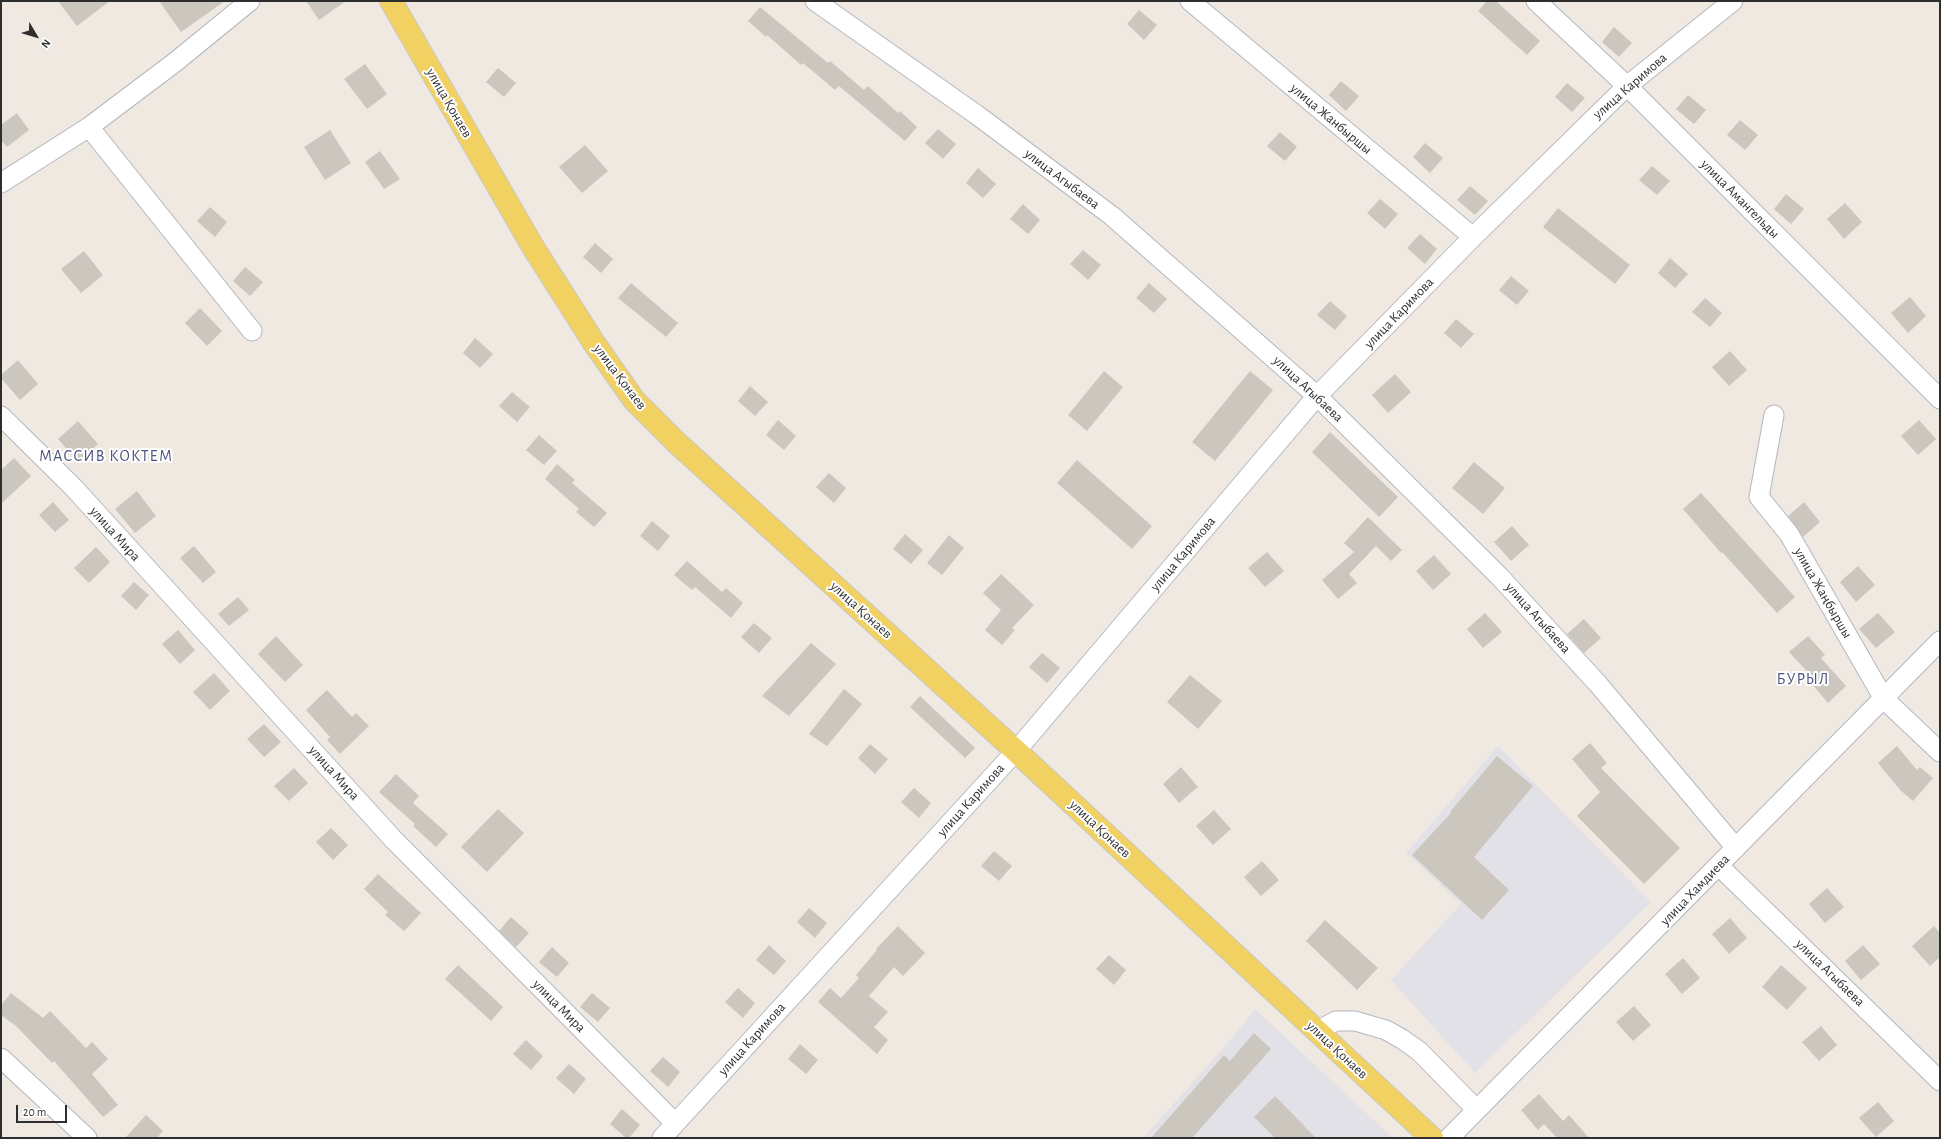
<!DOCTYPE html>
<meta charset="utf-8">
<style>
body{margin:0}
#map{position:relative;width:1941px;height:1139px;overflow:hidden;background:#efe9e1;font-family:"Alegreya Sans",sans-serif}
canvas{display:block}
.frame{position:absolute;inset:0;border:2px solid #2e2e2e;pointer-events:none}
.north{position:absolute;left:16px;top:16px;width:40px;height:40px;-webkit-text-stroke:3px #fff;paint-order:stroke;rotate:128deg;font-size:11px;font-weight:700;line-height:16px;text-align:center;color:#2e2e2e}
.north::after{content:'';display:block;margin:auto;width:14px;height:18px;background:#2e2e2e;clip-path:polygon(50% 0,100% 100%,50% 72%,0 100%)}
.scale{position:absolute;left:16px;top:1105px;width:51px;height:18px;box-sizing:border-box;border:2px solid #2e2e2e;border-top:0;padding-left:5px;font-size:12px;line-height:14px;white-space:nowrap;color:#2e2e2e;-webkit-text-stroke:3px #fff;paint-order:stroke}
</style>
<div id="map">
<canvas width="1941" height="1139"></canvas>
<div class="frame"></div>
<div class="north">N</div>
<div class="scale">20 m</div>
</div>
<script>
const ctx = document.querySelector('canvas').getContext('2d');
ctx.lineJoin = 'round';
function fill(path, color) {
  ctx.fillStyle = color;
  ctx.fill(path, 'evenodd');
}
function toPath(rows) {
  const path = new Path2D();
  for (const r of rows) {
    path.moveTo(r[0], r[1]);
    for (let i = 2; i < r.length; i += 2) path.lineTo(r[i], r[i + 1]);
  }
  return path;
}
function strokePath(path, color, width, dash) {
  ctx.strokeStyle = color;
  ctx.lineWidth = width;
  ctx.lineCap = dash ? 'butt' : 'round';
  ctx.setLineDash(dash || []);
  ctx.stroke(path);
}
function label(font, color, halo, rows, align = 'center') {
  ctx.font = font + ' "Alegreya Sans",sans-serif';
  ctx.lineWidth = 4;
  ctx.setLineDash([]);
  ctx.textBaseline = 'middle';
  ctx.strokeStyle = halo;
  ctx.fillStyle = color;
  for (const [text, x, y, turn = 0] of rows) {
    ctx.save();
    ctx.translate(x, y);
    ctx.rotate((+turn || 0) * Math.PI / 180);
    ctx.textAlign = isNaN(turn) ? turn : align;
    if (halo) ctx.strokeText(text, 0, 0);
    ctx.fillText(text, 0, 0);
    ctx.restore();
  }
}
const industrial = toPath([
 [1498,746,1651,902,1475,1073,1391,980,1461,904,1406,853],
 [1255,1009,1393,1138,1143,1138,1233,1037]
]);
const building = toPath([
 [58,1,110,1,77,26],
 [159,1,225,1,181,32],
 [306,1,346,1,319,20],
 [1487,1,1496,1,1540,41,1527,55,1478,11],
 [760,7,828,63,830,61,864,90,868,86,898,113,900,111,917,127,905,141,839,86,835,90,803,63,801,65,767,35,766,37,748,21],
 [1139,10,1157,25,1144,40,1127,24],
 [1614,27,1632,43,1619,57,1602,42],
 [365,64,387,94,367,109,344,79],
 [498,68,516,83,504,97,486,82],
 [1341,81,1359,96,1346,111,1329,95],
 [1567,83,1585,98,1572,112,1555,97],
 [1688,95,1706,110,1694,124,1676,109],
 [17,113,29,130,7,147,1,140,1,125],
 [1740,120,1758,135,1745,150,1727,135],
 [938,129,956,144,943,159,925,143],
 [330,130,351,163,325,180,304,147],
 [1280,132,1297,147,1285,161,1267,146],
 [1425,143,1443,158,1430,173,1413,157],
 [585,145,608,171,582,193,559,167],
 [380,151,400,179,384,189,365,162],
 [1652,166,1670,181,1657,195,1639,180],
 [978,168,996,184,983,198,966,183],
 [1470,186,1488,201,1475,215,1457,200],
 [1786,194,1804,209,1791,224,1774,209],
 [1380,199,1398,214,1385,229,1367,213],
 [1845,203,1862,222,1844,239,1827,219],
 [1023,204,1040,220,1028,234,1010,219],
 [210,207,227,222,215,237,197,221],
 [1558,208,1630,265,1615,284,1543,227],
 [1420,234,1437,249,1425,264,1407,248],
 [595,243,613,259,601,273,583,257],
 [1083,250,1101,265,1088,280,1070,264],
 [84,251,103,275,81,293,61,269],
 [1670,258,1688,274,1675,288,1658,273],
 [245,267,263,282,250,296,233,281],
 [1511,276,1529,291,1517,305,1499,290],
 [631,283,678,323,666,337,618,298],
 [1149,283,1167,299,1154,313,1136,298],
 [1910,297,1926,316,1908,333,1891,313],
 [1705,298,1722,313,1710,327,1692,312],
 [1330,301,1347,316,1335,330,1317,315],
 [200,308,222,331,207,346,185,323],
 [1456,319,1474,334,1461,348,1444,333],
 [475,338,493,354,480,368,463,353],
 [1730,351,1747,370,1729,386,1712,367],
 [18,360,38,384,20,400,1,378,1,375],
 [1104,371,1123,387,1087,431,1068,415],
 [1250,371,1273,390,1215,461,1192,442],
 [1395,374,1411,392,1388,413,1372,395],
 [750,386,768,402,755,416,738,401],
 [512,392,530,407,517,422,499,406],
 [778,420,796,436,784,450,766,435],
 [1919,420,1936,439,1918,455,1901,436],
 [78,421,98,444,78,462,58,439],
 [1330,432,1398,497,1379,517,1312,452],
 [539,435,557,451,544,465,526,450],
 [14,458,31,476,1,504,1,470],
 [1077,460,1152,526,1132,549,1057,483],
 [1474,462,1505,488,1483,514,1452,488],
 [557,464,575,480,572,483,607,513,594,527,576,512,579,509,545,479],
 [829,473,846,488,834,503,816,487],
 [137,491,156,516,135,533,115,509],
 [1701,493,1795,597,1777,613,1743,575,1722,552,1721,553,1683,509],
 [53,502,69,520,55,532,39,515],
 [1804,502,1820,522,1803,537,1788,516],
 [1368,517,1402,550,1391,561,1376,546,1349,574,1357,583,1338,599,1322,580,1354,552,1344,543],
 [652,521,670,536,658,551,640,536],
 [1512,526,1529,545,1511,561,1494,542],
 [905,534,923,550,911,564,893,549],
 [949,535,964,548,942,575,927,563],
 [194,546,216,572,203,583,180,558],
 [96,547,110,562,89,583,74,568],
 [1267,552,1284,571,1265,587,1248,568],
 [1434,555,1451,574,1433,590,1416,571],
 [687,561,722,592,726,588,743,603,731,618,695,587,692,590,674,575],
 [1858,566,1875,585,1856,602,1840,582],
 [1001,574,1034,605,1012,628,1015,630,1002,645,985,630,1001,610,983,593],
 [134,582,149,595,136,610,121,596],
 [238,597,249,610,229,626,218,614],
 [1485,613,1502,632,1483,648,1467,629],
 [1878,613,1895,632,1876,648,1859,629],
 [1584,619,1601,638,1584,653,1567,634],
 [754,623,772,638,759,653,741,637],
 [178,630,195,650,180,664,162,644],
 [276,636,303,665,285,682,258,654],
 [1808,636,1825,655,1821,658,1846,686,1828,703,1811,683,1815,680,1789,652],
 [811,643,836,664,789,716,762,696],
 [1042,653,1060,668,1047,683,1029,667],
 [214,673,230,691,210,710,193,692],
 [1190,675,1222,701,1198,729,1167,702],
 [844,689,862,704,827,746,809,734],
 [327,690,352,717,356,713,369,726,340,754,327,740,330,737,306,710],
 [920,696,975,748,965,758,910,707],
 [264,724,281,742,264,757,247,739],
 [1590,743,1607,763,1601,768,1680,848,1644,884,1577,816,1600,792,1572,759],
 [870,744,888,759,875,774,858,758],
 [1897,746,1917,770,1920,767,1933,778,1913,801,1900,790,1878,763],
 [1497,756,1533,786,1474,857,1509,890,1482,920,1412,855,1451,813,1450,812],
 [1181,767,1198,787,1179,803,1163,784],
 [294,768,308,783,289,801,274,786],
 [396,774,419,796,413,803,448,834,436,847,413,826,415,824,379,792],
 [914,788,931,803,919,818,901,802],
 [498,809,524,833,487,872,461,847],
 [1214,810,1231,829,1213,845,1196,826],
 [331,828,348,845,333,860,316,842],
 [994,851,1012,866,999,881,981,866],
 [1262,861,1279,880,1261,896,1244,877],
 [378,874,421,913,404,931,385,915,388,912,364,889],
 [1827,888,1844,907,1825,923,1809,904],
 [809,908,827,923,815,938,797,922],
 [511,917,529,933,516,947,499,931],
 [1730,918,1747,938,1729,954,1712,934],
 [1325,920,1378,968,1357,990,1306,941],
 [898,926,925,953,903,976,894,967,869,996,888,1012,874,1027,888,1040,877,1054,818,1002,830,988,841,998,859,978,856,975,877,950,876,949],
 [1934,926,1940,933,1940,957,1930,966,1912,946],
 [769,945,786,961,774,975,756,960],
 [1863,945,1880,964,1861,980,1845,961],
 [552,947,569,963,557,977,539,962],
 [1109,955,1126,970,1114,985,1096,969],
 [1683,958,1700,978,1682,994,1665,974],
 [458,965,503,1007,491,1021,445,979],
 [1781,965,1807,988,1787,1010,1762,987],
 [738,988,755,1003,743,1018,725,1002],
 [11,993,43,1018,50,1011,86,1048,92,1042,108,1059,92,1074,118,1105,103,1117,54,1061,52,1063,16,1026,1,1015,1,1005],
 [592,993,610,1008,598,1022,580,1007],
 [1634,1006,1651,1025,1633,1041,1616,1022],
 [1821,1026,1837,1045,1819,1061,1802,1042],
 [1254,1033,1271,1049,1192,1138,1151,1138,1224,1055,1230,1061],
 [526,1040,543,1056,531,1070,513,1054],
 [800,1044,818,1060,806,1074,788,1059],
 [663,1057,680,1072,668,1087,650,1071],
 [569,1064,586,1079,574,1094,556,1078],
 [1539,1094,1563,1121,1569,1115,1589,1138,1557,1138,1544,1124,1538,1130,1521,1110],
 [1275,1096,1316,1138,1275,1138,1254,1117],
 [1878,1102,1894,1121,1876,1137,1859,1118],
 [622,1109,640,1125,629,1138,626,1138,610,1124],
 [146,1115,163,1131,157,1138,125,1138]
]);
const minor = toPath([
 [815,1,977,115,1112,216,1317,396,1499,576,1598,684,1736,848],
 [1190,1,1473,237],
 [1536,1,1627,86,1940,399],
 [89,127,252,331],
 [1,183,89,127,174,63,250,1],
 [1774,415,1759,497,1789,534,1884,699,1940,752],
 [1,416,74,488,394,840,675,1123],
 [1719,866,1940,1081],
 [1317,1031,1336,1021,1355,1021,1386,1030,1402,1039,1419,1051,1477,1110],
 [1,1058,87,1138],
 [662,1138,1016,751,1317,396,1473,237,1627,86,1733,1],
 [1449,1138,1940,641]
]);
const major = toPath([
 [391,1,533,247,594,343,634,400,677,443,1016,751,1432,1138]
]);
const streetNames = [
 ["улица Каримова",1630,86,-41],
 ["улица Қонаев",449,103,60],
 ["улица Жанбыршы",1331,119,40],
 ["улица Агыбаева",1062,179,37],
 ["улица Амангельды",1740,199,45],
 ["улица Каримова",1399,313,-46],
 ["улица Қонаев",620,377,53],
 ["улица Агыбаева",1308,389,43],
 ["улица Мира",115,534,48],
 ["улица Каримова",1183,554,-50],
 ["улица Жаңбыршы",1823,593,60],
 ["улица Қонаев",861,610,42],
 ["улица Агыбаева",1538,618,48],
 ["улица Мира",334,773,48],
 ["улица Каримова",971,800,-48],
 ["улица Қонаев",1100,829,43],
 ["улица Хамдиева",1695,890,-46],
 ["улица Агыбаева",1830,973,44],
 ["улица Мира",559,1006,45],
 ["улица Каримова",752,1039,-48],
 ["улица Қонаев",1337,1050,43]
];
const quarterNames = [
 ["МАССИВ КОКТЕМ",106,456],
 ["БУРЫЛ",1803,679]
];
fill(industrial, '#e3e1e8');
fill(building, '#cbc7bf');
strokePath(minor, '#b4b7c1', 21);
strokePath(major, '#c9c9c9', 24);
strokePath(minor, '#fff', 19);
strokePath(major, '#f2d163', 22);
label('14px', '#2e2e2e', '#fff', streetNames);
ctx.letterSpacing = '1px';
label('16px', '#4d5680', '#fff', quarterNames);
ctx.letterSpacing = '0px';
</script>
